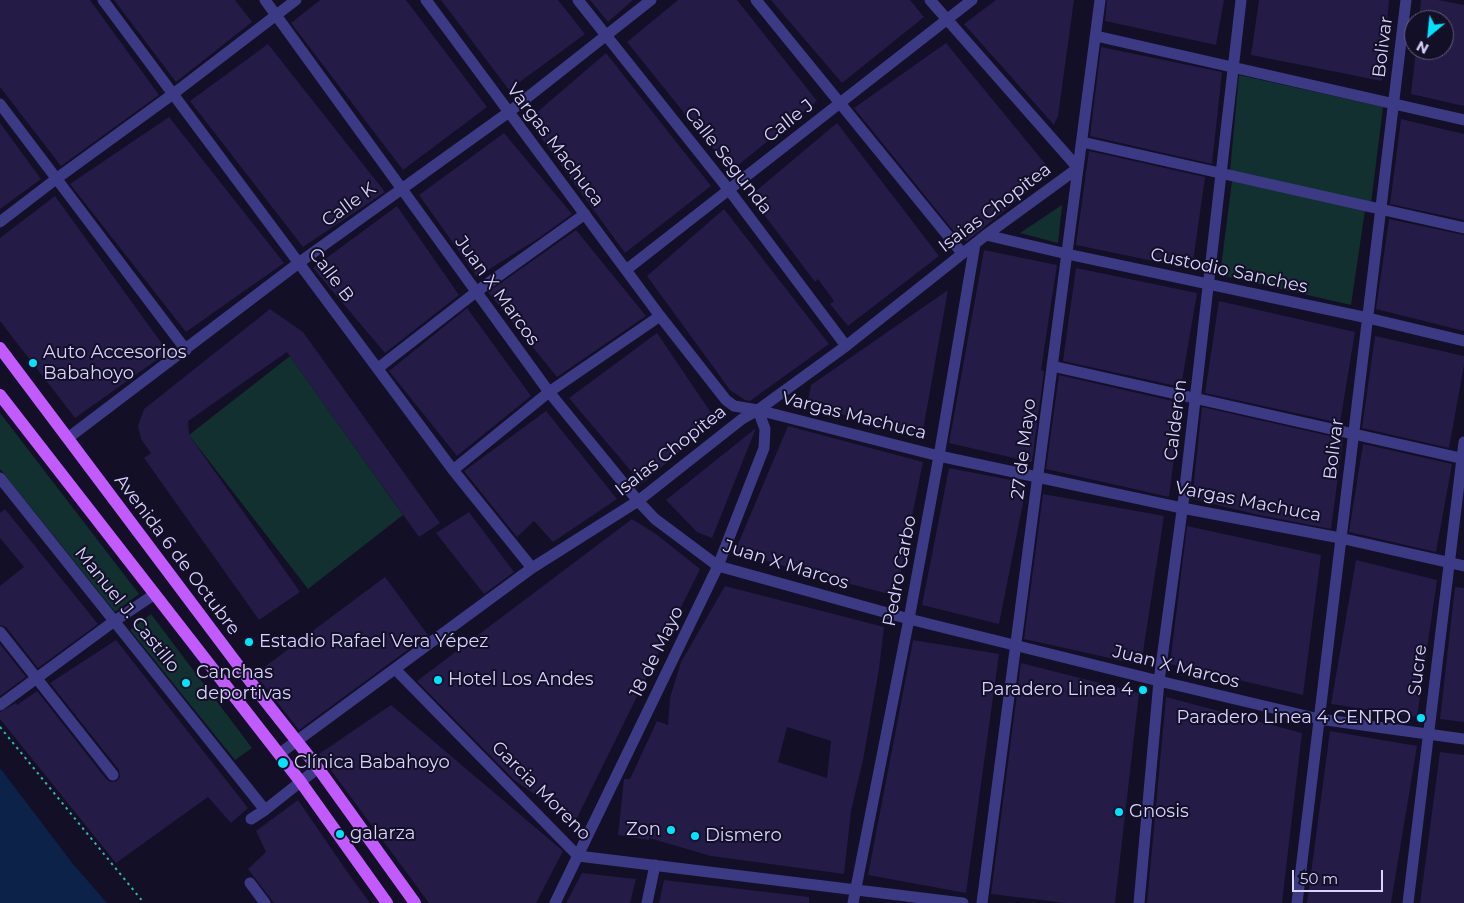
<!DOCTYPE html>
<meta charset="utf-8">
<style>
body{margin:0}
#map{position:relative;width:1464px;height:903px;overflow:hidden;background:#130f26;font-family:Montserrat,sans-serif}
canvas{display:block}
.north{position:absolute;left:1404px;top:10px;width:50px;height:50px;box-sizing:border-box;background:#130f26;border:1px solid #625e7d;border-radius:50%;rotate:208deg;font-size:14px;font-weight:700;line-height:20px;text-align:center;color:#d9d4ff}
.north::after{content:'';display:block;margin:auto;width:18px;height:22px;background:#00e5ff;clip-path:polygon(50% 0,100% 100%,50% 72%,0 100%)}
.scale{position:absolute;left:1292px;top:870px;width:91px;height:22px;box-sizing:border-box;border:2px solid #d9d4ff;border-top:0;padding-left:6px;font-size:15px;line-height:18px;white-space:nowrap;color:#d9d4ff;-webkit-text-stroke:4px #130f26;paint-order:stroke}
</style>
<div id="map">
<canvas width="1464" height="903"></canvas>
<div class="north">N</div>
<div class="scale">50 m</div>
</div>
<script>
const ctx = document.querySelector('canvas').getContext('2d');
ctx.lineJoin = 'round';
function fill(path, color) {
  ctx.fillStyle = color;
  ctx.fill(path, 'evenodd');
}
function toPath(rows) {
  const path = new Path2D();
  for (const r of rows) {
    path.moveTo(r[0], r[1]);
    for (let i = 2; i < r.length; i += 2) path.lineTo(r[i], r[i + 1]);
  }
  return path;
}
function strokePath(path, color, width, dash) {
  ctx.strokeStyle = color;
  ctx.lineWidth = width;
  ctx.lineCap = dash ? 'butt' : 'round';
  ctx.setLineDash(dash || []);
  ctx.stroke(path);
}
function label(font, color, halo, rows, align = 'center') {
  ctx.font = font + ' Montserrat,sans-serif';
  ctx.lineWidth = 4;
  ctx.setLineDash([]);
  ctx.textBaseline = 'middle';
  ctx.strokeStyle = halo;
  ctx.fillStyle = color;
  for (const [text, x, y, turn = 0] of rows) {
    ctx.save();
    ctx.translate(x, y);
    ctx.rotate((+turn || 0) * Math.PI / 180);
    ctx.textAlign = isNaN(turn) ? turn : align;
    if (halo) ctx.strokeText(text, 0, 0);
    ctx.fillText(text, 0, 0);
    ctx.restore();
  }
}
const green = toPath([
 [1239,75,1383,107,1371,203,1230,171],
 [1232,181,1365,210,1351,305,1220,275],
 [1062,205,1058,243,1020,233],
 [290,356,403,515,308,589,189,435],
 [0,413,139,594,115,612,0,469],
 [151,614,252,748,235,760,130,630]
]);
const water = toPath([
 [0,768,73,864,107,903,0,903]
]);
const building = toPath([
 [0,0,90,0,159,95,61,166,0,87],
 [114,0,235,0,252,22,176,82],
 [320,0,406,0,487,107,403,170,291,23],
 [441,0,558,0,585,34,509,90],
 [590,0,633,0,608,22],
 [678,0,737,0,817,101,731,171,627,42],
 [771,0,910,0,924,17,842,83],
 [996,0,1074,0,1058,116,1054,125,964,24],
 [1107,0,1224,0,1216,45,1105,21],
 [1259,0,1389,0,1382,81,1251,55],
 [1421,0,1438,0,1464,5,1464,106,1411,94,1416,50,1444,50,1444,20,1419,20],
 [946,43,1052,172,967,241,960,239,854,108],
 [268,44,385,192,303,247,190,101],
 [1101,47,1222,72,1212,164,1090,136],
 [606,53,711,186,625,253,528,120],
 [169,117,284,263,186,332,70,184],
 [1401,119,1464,134,1464,220,1390,204],
 [0,123,41,179,0,209],
 [837,123,939,256,848,326,830,304,834,301,818,279,815,282,750,196],
 [504,133,572,214,539,238,477,277,419,195],
 [1089,151,1205,177,1192,269,1076,245],
 [55,196,168,352,75,418,0,321,0,238],
 [397,206,459,295,385,353,313,268],
 [724,209,829,344,750,401,745,400,730,390,647,276],
 [1389,219,1464,235,1464,331,1376,309],
 [576,230,646,316,557,377,488,292],
 [984,250,1057,265,1041,370,1044,371,1032,461,1031,462,949,443],
 [1076,268,1197,293,1181,387,1063,361],
 [948,290,922,436,807,405,811,385],
 [1219,301,1355,332,1340,423,1205,393],
 [467,308,531,396,457,456,389,371],
 [270,309,303,332,440,523,419,537,287,352,188,421,189,435,300,592,259,620,144,458,151,453,141,439,138,426,144,409],
 [657,333,716,420,642,484,569,398],
 [1375,336,1464,356,1464,365,1449,448,1362,428],
 [1059,375,1181,403,1169,497,1046,469],
 [1202,407,1343,439,1331,529,1259,515,1192,499],
 [546,411,617,499,553,542,534,521,517,537,464,471],
 [788,426,923,462,896,596,794,569,735,551],
 [756,428,712,538,697,532,666,500],
 [1363,444,1452,464,1436,552,1349,532],
 [949,468,1027,483,999,624,922,605],
 [1043,494,1164,516,1141,665,1024,639],
 [5,509,98,624,38,668,6,627,0,625,0,586,24,567,0,538,0,513],
 [469,512,514,572,484,594,436,533],
 [632,519,656,534,700,569,575,822,514,780,417,681],
 [1187,526,1321,555,1303,695,1170,664],
 [1356,560,1437,580,1417,717,1331,704],
 [385,577,428,635,299,730,255,674],
 [725,586,884,627,879,669,863,760,851,811,844,874,711,856,649,838,649,840,618,835,624,779,630,779,657,721,668,725,670,698,681,662],
 [787,727,831,741,827,778,778,762],
 [1455,587,1464,588,1464,722,1440,719],
 [116,640,248,808,231,823,208,797,116,863,0,719,0,712,16,703,17,705,37,691,107,780,111,782,117,781,120,777,119,770,50,683],
 [913,640,999,654,966,893,868,875],
 [0,644,26,677,0,696],
 [1021,663,1139,693,1115,903,1066,903,991,894],
 [1166,697,1302,733,1282,903,1147,903],
 [391,705,563,851,536,903,429,903,319,754],
 [1330,731,1417,746,1391,903,1307,903],
 [1440,752,1464,755,1464,903,1420,903],
 [298,800,348,873,370,903,274,903,248,869,266,852,256,831],
 [582,873,636,879,630,903,566,903],
 [664,880,809,897,809,903,659,903]
]);
const path = toPath([
 [0,727,144,903]
]);
const minor = toPath([
 [103,0,453,470,532,568],
 [265,0,549,392,638,501,655,519,718,566,909,619,1159,681,1319,719,1464,739],
 [426,0,660,316,726,400,734,406,758,410,939,456,1182,508,1340,538,1464,566],
 [578,0,729,190,846,346],
 [756,0,962,253],
 [1096,36,1464,120],
 [0,104,186,350],
 [1082,142,1464,228],
 [0,222,56,179,173,94,296,0],
 [986,235,1067,254,1368,318,1464,341],
 [626,270,972,0],
 [1052,366,1464,459],
 [379,369,382,365,476,292,585,214],
 [68,438,300,262,509,112,651,0],
 [453,470,549,392,660,316],
 [0,478,265,810],
 [0,632,113,775],
 [395,669,578,856,963,903],
 [0,705,113,622,155,594],
 [279,754,532,568,638,501,742,419,758,410,846,346,986,235,1078,168,930,0],
 [251,819,265,810,318,768],
 [250,883,265,903],
 [555,903,718,566,764,448,765,429,758,410],
 [647,903,655,865],
 [853,903,909,619,939,456,975,244],
 [982,903,1100,0],
 [1139,903,1159,681,1184,496,1241,0],
 [1297,903,1406,0],
 [1408,903,1464,442]
]);
const major = toPath([
 [0,348,262,697,318,768,415,903],
 [0,395,300,781,387,903]
]);
const markers = [
 [33,363,5,"#00e5ff"],
 [249,642,5,"#00e5ff"],
 [438,680,5,"#00e5ff"],
 [186,683,5,"#00e5ff"],
 [1143,690,5,"#00e5ff"],
 [1421,718,5,"#00e5ff"],
 [283,763,6,"#00e5ff"],
 [1119,812,5,"#00e5ff"],
 [671,830,5,"#00e5ff"],
 [340,834,5,"#00e5ff"],
 [695,836,5,"#00e5ff"]
];
const streetNames = [
 ["Bolivar",1383,47,-83],
 ["Calle J",789,121,-38],
 ["Vargas Machuca",555,145,53],
 ["Calle Segunda",728,161,52],
 ["Calle K",349,205,-36],
 ["Isaias Chopitea",995,208,-37],
 ["Custodio Sanches",1229,271,12],
 ["Calle B",331,275,53],
 ["Juan X Marcos",497,291,54],
 ["Vargas Machuca",854,416,14],
 ["Calderon",1176,420,-83],
 ["27 de Mayo",1024,449,-83],
 ["Bolivar",1334,449,-83],
 ["Isaias Chopitea",671,451,-38],
 ["Vargas Machuca",1248,502,11],
 ["Avenida 6 de Octubre",177,555,53],
 ["Juan X Marcos",786,565,17],
 ["Pedro Carbo",900,571,-79],
 ["Manuel J. Castillo",127,610,51],
 ["18 de Mayo",657,652,-64],
 ["Juan X Marcos",1176,667,14],
 ["Sucre",1418,670,-83],
 ["Garcia Moreno",541,791,45]
];
const poiNames = [
 ["Auto Accesorios",43,353],
 ["Babahoyo",43,374],
 ["Estadio Rafael Vera Yépez",259,642],
 ["Canchas",196,673],
 ["deportivas",196,694],
 ["Hotel Los Andes",448,680],
 ["Paradero Linea 4",1133,690,"right"],
 ["Paradero Linea 4 CENTRO",1411,718,"right"],
 ["Clínica Babahoyo",294,763],
 ["Gnosis",1129,812],
 ["Zon",661,830,"right"],
 ["galarza",350,834],
 ["Dismero",705,836]
];
fill(green, '#12302f');
fill(water, '#0c2248');
fill(building, '#241b47');
strokePath(path, '#2fb8b0', 2, [2.5, 4]);
strokePath(minor, '#3d3a85', 11);
strokePath(major, '#c25bff', 12);
for (const [x, y, r, color] of markers) {
  const dot = new Path2D();
  dot.arc(x, y, r, 0, 2 * Math.PI);
  ctx.fillStyle = color;
  ctx.fill(dot);
  strokePath(dot, '#130f26', 2);
}
label('18px', '#d9d4ff', '#130f26', streetNames);
label('18px', '#d9d4ff', '#130f26', poiNames, 'left');
</script>
